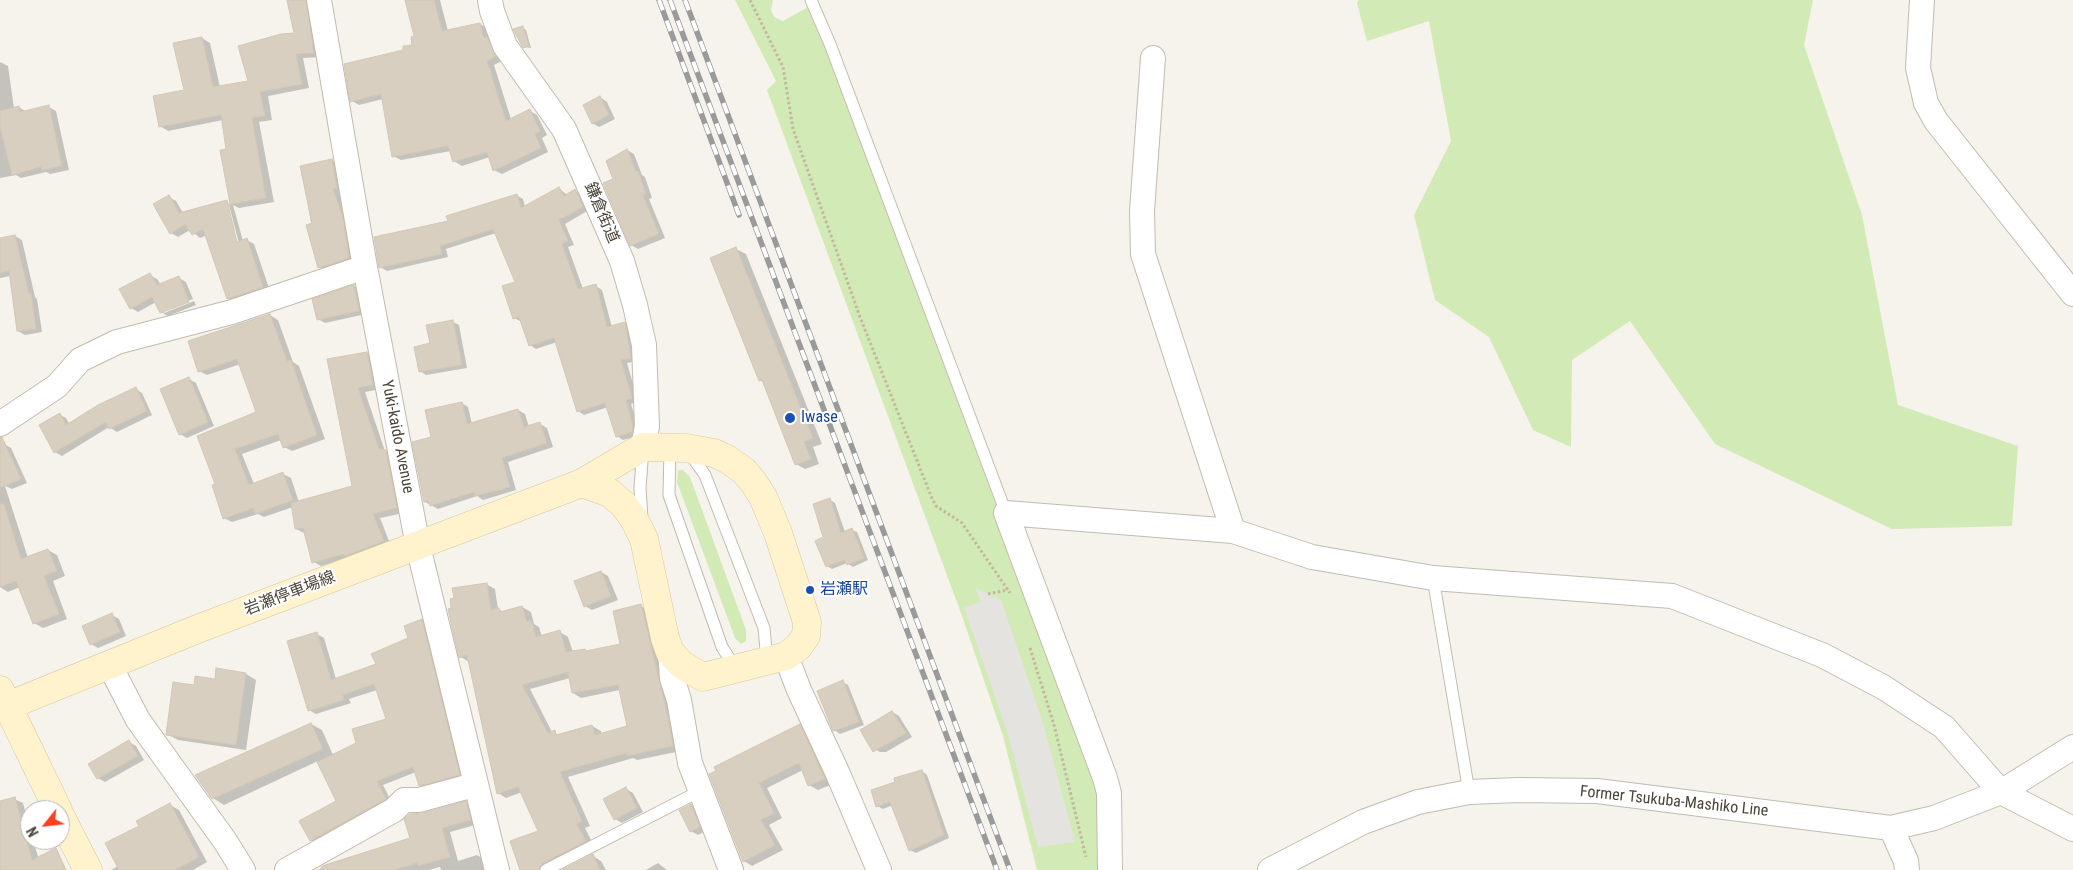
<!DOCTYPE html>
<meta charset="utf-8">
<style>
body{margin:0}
#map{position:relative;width:2073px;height:870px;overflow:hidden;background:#f6f3ec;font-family:"Roboto Condensed",sans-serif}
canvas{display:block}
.north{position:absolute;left:20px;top:800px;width:50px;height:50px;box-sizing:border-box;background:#fff;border:1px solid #b7b4b0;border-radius:50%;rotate:241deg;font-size:14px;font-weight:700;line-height:20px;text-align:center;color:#4b4439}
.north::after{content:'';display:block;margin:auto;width:18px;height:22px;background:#fc3f1d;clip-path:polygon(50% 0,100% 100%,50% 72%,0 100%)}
</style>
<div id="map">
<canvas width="2073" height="870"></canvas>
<div class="north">N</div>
</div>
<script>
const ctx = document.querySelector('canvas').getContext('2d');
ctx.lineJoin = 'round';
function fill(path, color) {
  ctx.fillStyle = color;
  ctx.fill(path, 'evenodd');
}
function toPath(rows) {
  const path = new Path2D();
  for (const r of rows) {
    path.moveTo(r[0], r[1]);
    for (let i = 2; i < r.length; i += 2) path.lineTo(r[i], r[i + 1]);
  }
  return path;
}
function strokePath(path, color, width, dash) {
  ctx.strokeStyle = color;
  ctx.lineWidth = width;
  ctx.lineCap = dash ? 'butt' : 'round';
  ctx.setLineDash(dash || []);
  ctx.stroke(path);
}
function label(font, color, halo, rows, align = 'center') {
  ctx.font = font + ' "Roboto Condensed","Noto Sans JP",sans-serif';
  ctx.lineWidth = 4;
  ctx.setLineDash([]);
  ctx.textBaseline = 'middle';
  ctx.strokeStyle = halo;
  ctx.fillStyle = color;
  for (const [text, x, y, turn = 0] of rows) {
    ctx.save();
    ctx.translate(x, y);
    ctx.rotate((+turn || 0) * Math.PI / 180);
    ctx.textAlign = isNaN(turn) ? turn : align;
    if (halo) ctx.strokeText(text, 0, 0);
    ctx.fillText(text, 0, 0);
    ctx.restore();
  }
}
const green = toPath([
 [735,0,773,0,771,10,774,17,783,21,808,7,825,46,1023,577,1096,784,1104,870,1037,870,1003,736,961,613,767,90,776,81],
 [1359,0,1813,0,1804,45,1862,215,1898,405,2018,446,2012,526,1892,529,1715,444,1630,321,1572,360,1571,447,1533,430,1489,337,1435,300,1414,215,1451,141,1429,21,1367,41,1357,3],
 [678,470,683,470,690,477,746,630,746,641,741,644,735,638,677,482]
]);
const parking = toPath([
 [975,588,1001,600,1043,723,1075,842,1038,847,1007,731,964,608,981,602]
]);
const shadow = toPath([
 [289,0,314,0,322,57,303,58,309,88,268,96,272,120,259,122,274,202,239,208,233,205,243,241,247,240,254,244,270,291,235,302,228,298,207,235,200,238,190,230,178,237,171,233,169,197,176,201,183,213,226,202,231,205,221,151,228,150,223,120,168,131,160,126,185,91,175,44,202,38,210,43,220,87,249,82,295,34],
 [227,205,229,205,240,247,238,248],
 [406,0,440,0,448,31,480,24,488,29,502,61,494,65,511,119,530,111,537,115,547,135,542,138,548,152,502,174,494,170,490,157,462,166,454,161,451,151,401,160,393,156,383,99,359,105,352,101,405,51,414,46,415,37],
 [523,28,526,30,531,48,524,47],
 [0,62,8,66,14,108,19,107,26,112,49,107,56,111,69,170,50,174,46,172,21,178,16,175,0,178],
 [600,97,607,102,615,119,599,127,592,123],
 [627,150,634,154,642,175,645,177,652,198,649,199,665,238,638,249,631,245,615,180],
 [332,160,339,164,343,191,339,192,349,223,355,261,326,271,319,267,301,167],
 [559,188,567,195,575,191,582,194,589,210,565,224,574,245,568,247,583,289,596,286,602,290,612,327,625,323,631,327,637,361,627,363,638,401,631,404,639,430,638,436,623,440,617,436,608,407,584,415,578,411,557,342,536,349,530,345,522,322,514,318,516,282,496,233,446,249,448,257,387,271,380,267,450,222,516,195,523,199,525,207],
 [15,236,22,240,35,297,37,299,42,332,25,335,18,331,10,276,0,278,0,240],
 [736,249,746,254,822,444,813,447,819,464,805,469,796,464,764,382,760,380],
 [150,275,157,279,161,285,179,278,186,282,193,299,164,310,164,313,194,301,196,305,168,316,161,312,156,302,138,312,131,308],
 [354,286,361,290,366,314,325,323,318,319,314,300],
 [270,315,278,320,293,362,299,366,325,439,292,451,284,447,281,440,242,454,254,484,283,474,291,478,299,502,354,487,329,360,367,353,375,358,381,389,365,392,385,451,393,456,404,513,380,518,391,546,321,566,314,562,304,533,296,529,293,507,264,517,258,514,232,522,224,518,217,484,199,437,258,413,241,364,207,375,199,371],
 [453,322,459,325,467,368,426,375,420,371,431,344],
 [189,379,196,383,214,426,187,438,180,434],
 [136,389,142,393,152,415,117,432,109,427,62,456,55,452,40,426,60,415,66,418,70,425],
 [462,403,468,407,472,424,518,410,525,414,529,427,540,424,547,428,553,447,508,462,516,490,483,500,477,496,438,509,425,502,432,438],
 [4,444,11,448,27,483,12,489,5,486,28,558,48,550,57,555,65,576,53,581,67,619,43,628,34,623,20,587,8,592,0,587,0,446],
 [830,500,835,503,845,532,852,530,857,532,868,560,853,567,847,563,832,569,827,566,824,538],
 [601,572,608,576,618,600,592,610,585,606],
 [486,584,495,589,498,609,504,612,522,607,531,612,534,624,539,627,542,637,560,632,568,637,573,652,585,650,588,652,622,644,641,606,649,610,681,751,637,760,633,758,568,777,590,826,585,828,594,846,549,870,521,870,540,831,522,792,506,798,498,793,469,662,461,657],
 [570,678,573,693,581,698,620,690,628,727,602,735,601,731,592,726,560,735,552,732,530,689],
 [112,615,119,619,126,636,98,648,91,644],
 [422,620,429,625,466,778,428,789,420,785,416,772,383,785,392,803,318,845,311,840,337,801,318,761,224,805,213,798,311,724,322,730,333,755,358,743,387,720,377,690,349,699,351,703,316,714,309,710,317,634,324,638,336,679,378,665,410,639],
 [246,674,256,680,246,750,178,740,167,734,195,686],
 [843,682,848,685,864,725,840,734,834,730],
 [892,712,899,716,912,737,886,752,880,752,873,748],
 [800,725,808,730,833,784,818,790,809,785,803,770,767,788,782,818,769,825,783,850,752,866,744,861,711,775],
 [129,742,136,746,144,760,105,782,98,778],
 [922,771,927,775,949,838,916,853,910,850,893,805,883,809,877,806,896,783],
 [626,789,633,793,643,812,622,823,615,819],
 [14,799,23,803,30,829,30,840,33,840,42,870,0,870,0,803],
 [466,803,474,808,479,824,450,832,458,861,477,855,487,861,489,870,441,870,440,867,429,870,317,870,411,839,423,814],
 [170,805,179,810,207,862,193,870,111,870,118,866,140,826],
 [691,805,698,809,706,831,698,835,691,831,681,811],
 [593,856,601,861,606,870,565,870],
 [658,863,667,870,646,870]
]);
const building = toPath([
 [287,0,306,0,314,53,296,54,302,84,260,92,265,116,252,118,266,198,230,204,220,150,226,149,221,115,159,127,153,96,184,90,173,43,202,37,213,87,248,81,238,46,281,34,294,33,287,0],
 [405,0,434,0,442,31,480,23,484,38,487,37,496,56,487,61,506,121,530,109,540,131,535,134,541,148,493,171,487,152,453,162,448,146,392,157,381,94,350,102,344,64,403,50,403,46,412,45,411,37,414,36,405,0],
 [523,26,529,46,523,48,513,29,523,26],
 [600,96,609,115,592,124,583,105,600,96],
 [49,105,62,166,42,170,41,167,12,175,0,127,0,111,19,106,20,112,49,105],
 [627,149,636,172,638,171,646,194,643,195,659,234,630,246,603,183,613,179,606,161,627,149],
 [332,159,337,188,333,189,343,218,349,258,318,268,306,225,312,223,300,166,332,159],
 [559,187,564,196,575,189,583,207,559,220,568,241,562,244,578,289,596,284,607,327,625,322,631,358,621,360,632,398,626,400,633,426,632,432,616,437,605,403,577,412,554,338,529,346,519,317,513,319,502,286,515,282,493,229,440,246,442,254,379,268,374,237,448,221,446,216,517,194,521,208,559,187],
 [169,195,179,213,227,200,237,242,247,238,263,287,227,299,203,229,192,235,185,224,170,234,153,204,169,195],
 [15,235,29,294,31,293,36,329,17,331,9,271,0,273,0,238,15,235],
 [736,247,813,438,804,442,811,459,795,465,762,380,759,381,710,258,736,247],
 [150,273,157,285,179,276,189,302,160,313,152,297,130,309,119,289,150,273],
 [354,285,359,311,317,320,312,299,354,285],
 [270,314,287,361,291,360,317,435,283,448,278,434,235,449,249,485,283,472,293,500,255,514,253,508,223,519,212,485,215,484,197,436,256,412,237,359,198,372,188,341,270,314],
 [453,320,462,365,419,372,414,347,430,343,426,325,453,320],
 [367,352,373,385,358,388,379,449,386,450,397,508,373,514,384,541,345,556,344,554,312,563,303,528,295,529,291,503,352,486,327,359,367,352],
 [189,377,208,422,179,435,160,389,189,377],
 [136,387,147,411,109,429,106,422,54,453,39,425,60,413,66,425,98,405,136,387],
 [462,402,467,424,518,409,524,427,540,422,547,443,502,458,510,487,475,496,474,492,430,506,428,501,424,502,412,442,431,437,425,410,462,402],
 [2,437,21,479,0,488,0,438,2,437],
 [830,498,841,533,852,528,864,558,847,565,844,560,826,567,815,541,823,537,813,504,830,498],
 [0,504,4,504,21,559,48,549,57,571,44,576,59,614,33,624,16,581,0,587,0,504],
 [601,571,611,596,584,607,574,581,601,571],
 [487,583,491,610,499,608,500,612,522,606,527,622,531,620,536,637,560,630,566,652,585,649,586,651,620,644,613,611,641,604,668,717,673,746,627,756,627,753,560,772,582,821,577,824,586,841,543,863,539,870,520,870,510,841,538,831,518,787,497,794,467,655,459,658,448,609,451,608,450,599,454,598,452,588,487,583],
 [568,672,572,693,618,685,627,726,595,735,592,725,556,735,555,730,548,733,522,685,568,672],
 [112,613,120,632,90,645,82,626,112,613],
 [422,619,460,775,419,786,413,767,377,781,386,799,310,841,299,821,336,801,317,762,356,743,352,729,386,719,374,684,343,695,344,700,308,711,287,641,317,632,331,680,376,664,371,654,408,638,404,626,422,619],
 [216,668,246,673,236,745,166,735,173,682,194,685,195,676,215,679,216,668],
 [843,680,859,722,833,731,817,691,843,680],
 [892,711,906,733,873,752,860,730,892,711],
 [311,723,323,749,212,799,195,775,311,723],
 [800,724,825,779,808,786,799,763,759,783,774,813,761,820,775,845,743,862,709,774,716,771,714,767,800,724],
 [129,740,138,756,97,779,88,764,129,740],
 [922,770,944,835,909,851,890,802,876,807,871,790,895,782,894,778,922,770],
 [626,787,637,808,614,820,603,799,626,787],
 [15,797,32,860,56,848,66,870,0,870,0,801,15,797],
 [466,801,471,820,442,828,450,857,418,866,417,863,394,870,321,870,321,867,325,865,410,838,404,819,410,814,423,813,466,801],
 [170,803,199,857,175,870,119,870,105,843,139,826,136,821,170,803],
 [691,804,700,827,690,832,679,810,691,804],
 [593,854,600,870,562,870,593,854]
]);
const path = toPath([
 [750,0,783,67,793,129,860,317,931,496,936,506,962,523,1010,593],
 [988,594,1008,590],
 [1030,648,1054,725,1086,857]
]);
const lane = toPath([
 [811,0,830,44,1006,513],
 [670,447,669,495,722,647,729,658,738,666],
 [688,451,705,475,764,628,767,661],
 [642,519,640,488,643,448],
 [1433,578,1469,792],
 [546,870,700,791]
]);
const street = toPath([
 [319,0,365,267,418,546,497,870],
 [490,0,492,11,505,46,564,129,622,261,635,305,644,345,647,426,643,447],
 [1922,0,1918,68,1926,103,1936,121,2073,294],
 [1153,58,1142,211,1143,254,1233,531],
 [0,424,57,386,80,360,117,342,232,312,365,267],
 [670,652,672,678,679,700,690,763,731,870],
 [786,656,799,690,838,774,879,870],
 [109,664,138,720,225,841,243,870],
 [1891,828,1906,861,1907,870],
 [287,870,394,810,404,800,419,800,474,785],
 [1110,870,1109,793,1105,778,1006,513,1233,531,1312,557,1433,578,1672,596,1822,655,1883,687,1944,727,2001,792,2073,829],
 [1270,870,1363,822,1418,802,1469,792,1518,790,1597,791,1891,828,1934,818,2001,792,2073,747]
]);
const secondary = toPath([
 [0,690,58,810],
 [0,709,200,628,582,483,643,447,686,448,714,453,727,459,744,471,754,483,763,497,778,533,807,622,806,636,798,647,786,656,703,677,682,665,670,652,665,638,644,539,634,519,624,505,610,493,582,483],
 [60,815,88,870]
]);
const rail = toPath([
 [659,0,739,215],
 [670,0,997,870],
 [685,0,1010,870]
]);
const markers = [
 [790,418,6,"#1a4fb4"],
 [810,590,5,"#1a4fb4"]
];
const streetNames = [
 ["鎌倉街道",601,213,67],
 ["Yuki-kaido Avenue",397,437,79],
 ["岩瀬停車場線",290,594,-21],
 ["Former Tsukuba-Mashiko Line",1674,802,6]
];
const transitNames = [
 ["Iwase",801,418],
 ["岩瀬駅",820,590]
];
fill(green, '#d2eab5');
fill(parking, '#e5e3e0');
fill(shadow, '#0003');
fill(building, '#d8cfc1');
strokePath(building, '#d3c7b4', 1);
strokePath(lane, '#c2bbae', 13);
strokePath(street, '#c2bbae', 26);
strokePath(secondary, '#d6c79b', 29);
strokePath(path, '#c4b79f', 3, [2.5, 2.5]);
strokePath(lane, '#fff', 11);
strokePath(street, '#fff', 24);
strokePath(secondary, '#fff3cd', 28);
strokePath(rail, '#9a9a9a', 5.5);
strokePath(rail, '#fff', 4, [11]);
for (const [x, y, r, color] of markers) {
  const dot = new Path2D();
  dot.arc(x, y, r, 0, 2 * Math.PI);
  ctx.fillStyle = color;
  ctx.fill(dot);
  strokePath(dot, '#fff', 2);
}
label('16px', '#4b4439', '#fff', streetNames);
label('16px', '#164399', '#fff', transitNames, 'left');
</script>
